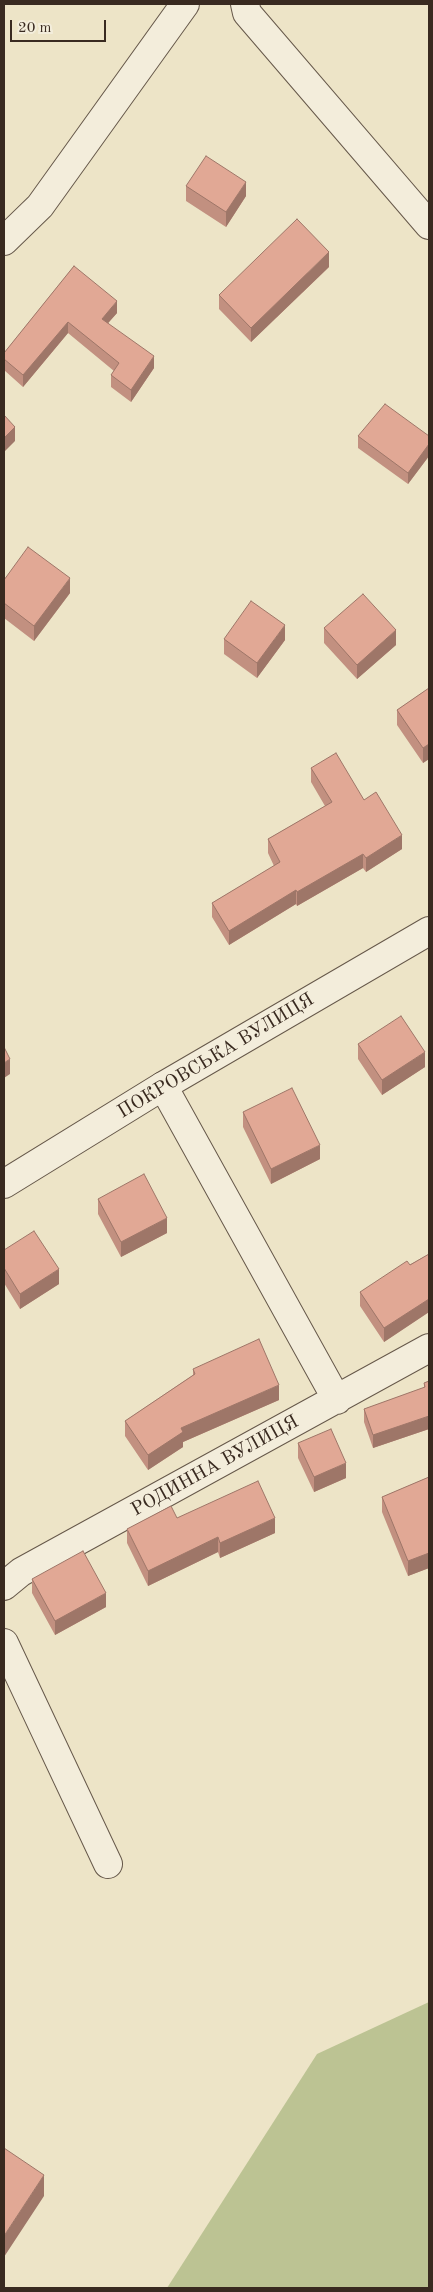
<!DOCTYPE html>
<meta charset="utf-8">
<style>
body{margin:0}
#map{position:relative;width:433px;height:2292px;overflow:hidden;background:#ede4c7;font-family:"Old Standard TT",serif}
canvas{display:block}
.frame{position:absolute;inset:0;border:5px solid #392a20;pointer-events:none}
.scale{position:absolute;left:10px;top:20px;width:96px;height:22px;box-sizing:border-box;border:2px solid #392a20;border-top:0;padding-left:6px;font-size:15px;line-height:18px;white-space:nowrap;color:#392a20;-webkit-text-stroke:4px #f3eddb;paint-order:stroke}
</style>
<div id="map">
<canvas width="433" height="2292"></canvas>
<div class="frame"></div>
<div class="scale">20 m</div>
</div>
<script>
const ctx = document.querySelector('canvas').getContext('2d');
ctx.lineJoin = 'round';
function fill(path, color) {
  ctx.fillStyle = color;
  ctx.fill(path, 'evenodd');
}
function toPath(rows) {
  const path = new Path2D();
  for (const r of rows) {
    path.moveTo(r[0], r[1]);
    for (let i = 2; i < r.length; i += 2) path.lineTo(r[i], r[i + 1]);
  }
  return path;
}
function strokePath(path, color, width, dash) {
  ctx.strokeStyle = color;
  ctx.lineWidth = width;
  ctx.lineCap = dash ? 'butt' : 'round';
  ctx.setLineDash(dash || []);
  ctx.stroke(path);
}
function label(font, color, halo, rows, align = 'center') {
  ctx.font = font + ' "Old Standard TT",serif';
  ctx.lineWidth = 4.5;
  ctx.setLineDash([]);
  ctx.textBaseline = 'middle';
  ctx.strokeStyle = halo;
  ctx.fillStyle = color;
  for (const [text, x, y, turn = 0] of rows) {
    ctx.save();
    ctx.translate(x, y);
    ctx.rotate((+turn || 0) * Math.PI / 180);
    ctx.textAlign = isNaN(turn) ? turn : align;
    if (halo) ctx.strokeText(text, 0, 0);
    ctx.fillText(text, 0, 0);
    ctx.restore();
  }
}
const green = toPath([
 [429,2002,429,2288,167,2288,317,2054]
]);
const minor = toPath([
 [245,4,247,13,429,225],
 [4,241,40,206,185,4],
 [163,1086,337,1400],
 [4,1586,21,1572,429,1348],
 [4,1643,108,1864]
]);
const tertiary = toPath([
 [4,1184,163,1086,429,931]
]);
const wall = toPath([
 [186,186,246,196,226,227,186,201],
 [74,266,117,313,108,323,154,368,131,402,111,387,111,375,114,371,68,333,23,387,4,370,4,353],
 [329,267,251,342,219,309,219,295],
 [358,436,429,436,429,456,408,484,358,448],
 [4,580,70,593,34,641,4,618],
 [324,628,396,645,357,679,324,643],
 [224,639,285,640,257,678,224,654],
 [429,688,429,759,423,763,397,725,397,710],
 [311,768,364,800,402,849,366,872,363,868,297,906,296,904,229,945,212,917,212,903,274,866,268,853,268,839,325,806,311,782],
 [358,1044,425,1067,382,1095,358,1059],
 [243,1112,320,1159,271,1184,243,1127],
 [98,1199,167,1233,121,1257,98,1214],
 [4,1250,59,1284,20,1309,4,1283],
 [429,1254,429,1312,384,1342,360,1306,360,1292],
 [193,1369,279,1400,183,1442,183,1447,148,1470,125,1436,125,1421,193,1375],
 [429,1381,429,1429,373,1448,364,1422,364,1409,424,1388,424,1383],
 [298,1443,346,1478,314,1492,298,1458],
 [429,1477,429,1568,408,1576,382,1512,382,1497],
 [177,1518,275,1533,220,1558,218,1552,148,1586,127,1543,127,1529],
 [32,1579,106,1607,55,1635,32,1593]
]);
const shadedWall = toPath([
 [246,182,246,196,226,227,226,212],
 [329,252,329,267,251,342,251,328],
 [117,301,117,313,102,330,102,319],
 [68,322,68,333,23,387,23,375],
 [154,356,154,368,131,402,131,390],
 [15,427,15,441,4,452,4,438],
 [429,444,429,456,408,484,408,473],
 [70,578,70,593,34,641,34,626],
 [285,625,285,640,257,678,257,663],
 [396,630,396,645,357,679,357,665],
 [429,744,429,759,423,763,423,748],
 [402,835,402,849,366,872,366,858],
 [363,854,363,868,297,906,297,892],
 [296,890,296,904,229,945,229,931],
 [425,1052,425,1067,382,1095,382,1080],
 [10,1059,10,1074,4,1078,4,1063],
 [320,1145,320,1159,271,1184,271,1169],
 [167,1218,167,1233,121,1257,121,1242],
 [59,1269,59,1284,20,1309,20,1294],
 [429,1299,429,1312,384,1342,384,1328],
 [279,1385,279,1400,183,1442,183,1447,148,1470,148,1455,181,1428],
 [429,1416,429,1429,373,1448,373,1435],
 [346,1463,346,1478,314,1492,314,1477],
 [275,1518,275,1533,220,1558,220,1543],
 [218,1537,218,1552,148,1586,148,1571],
 [429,1553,429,1568,408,1576,408,1561],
 [106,1593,106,1607,55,1635,55,1621],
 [44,2175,44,2196,4,2257,4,2236]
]);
const building = toPath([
 [206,156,246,182,226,212,186,186,206,156],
 [297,219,329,252,251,328,219,295,297,219],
 [74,266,117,301,102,319,154,356,131,390,111,375,119,363,68,322,23,375,4,359,4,353,74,266],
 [385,404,429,436,429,444,408,473,358,436,385,404],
 [4,415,15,427,4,438,4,415],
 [28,547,70,578,34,626,4,603,4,580,28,547],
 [363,594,396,630,357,665,324,628,363,594],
 [251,601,285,625,257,663,224,639,251,601],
 [429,688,429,744,423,748,397,710,429,688],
 [336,753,364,800,376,792,402,835,366,858,363,854,297,892,296,890,229,931,212,903,280,862,268,839,332,802,311,768,336,753],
 [401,1016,425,1052,382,1080,358,1044,401,1016],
 [4,1047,10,1059,4,1063,4,1047],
 [292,1088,320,1145,271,1169,243,1112,292,1088],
 [144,1174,167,1218,121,1242,98,1199,144,1174],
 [34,1231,59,1269,20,1294,4,1268,4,1250,34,1231],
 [429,1254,429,1299,384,1328,360,1292,407,1261,410,1265,429,1254],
 [259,1339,279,1385,181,1428,183,1432,148,1455,125,1421,195,1374,193,1369,259,1339],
 [429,1381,429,1416,373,1435,364,1409,425,1387,424,1383,429,1381],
 [331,1429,346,1463,314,1477,298,1443,331,1429],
 [429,1477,429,1553,408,1561,382,1497,429,1477],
 [258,1481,275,1518,220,1543,218,1537,148,1571,127,1529,171,1506,177,1518,258,1481],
 [83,1551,106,1593,55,1621,32,1579,83,1551],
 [4,2148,44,2175,4,2236,4,2148]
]);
const streetNames = [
 ["ПОКРОВСЬКА ВУЛИЦЯ",216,1056,-31],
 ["РОДИННА ВУЛИЦЯ",215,1466,-29]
];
fill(green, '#bcc393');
strokePath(minor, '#66584a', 30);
strokePath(tertiary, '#66584a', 30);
strokePath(minor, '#f3eddb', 28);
strokePath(tertiary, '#f3eddb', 28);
fill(wall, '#c29080');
fill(shadedWall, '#9e7668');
fill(building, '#e1a895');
strokePath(building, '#9e7668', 1);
label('19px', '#392a20', '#f3eddb', streetNames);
</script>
